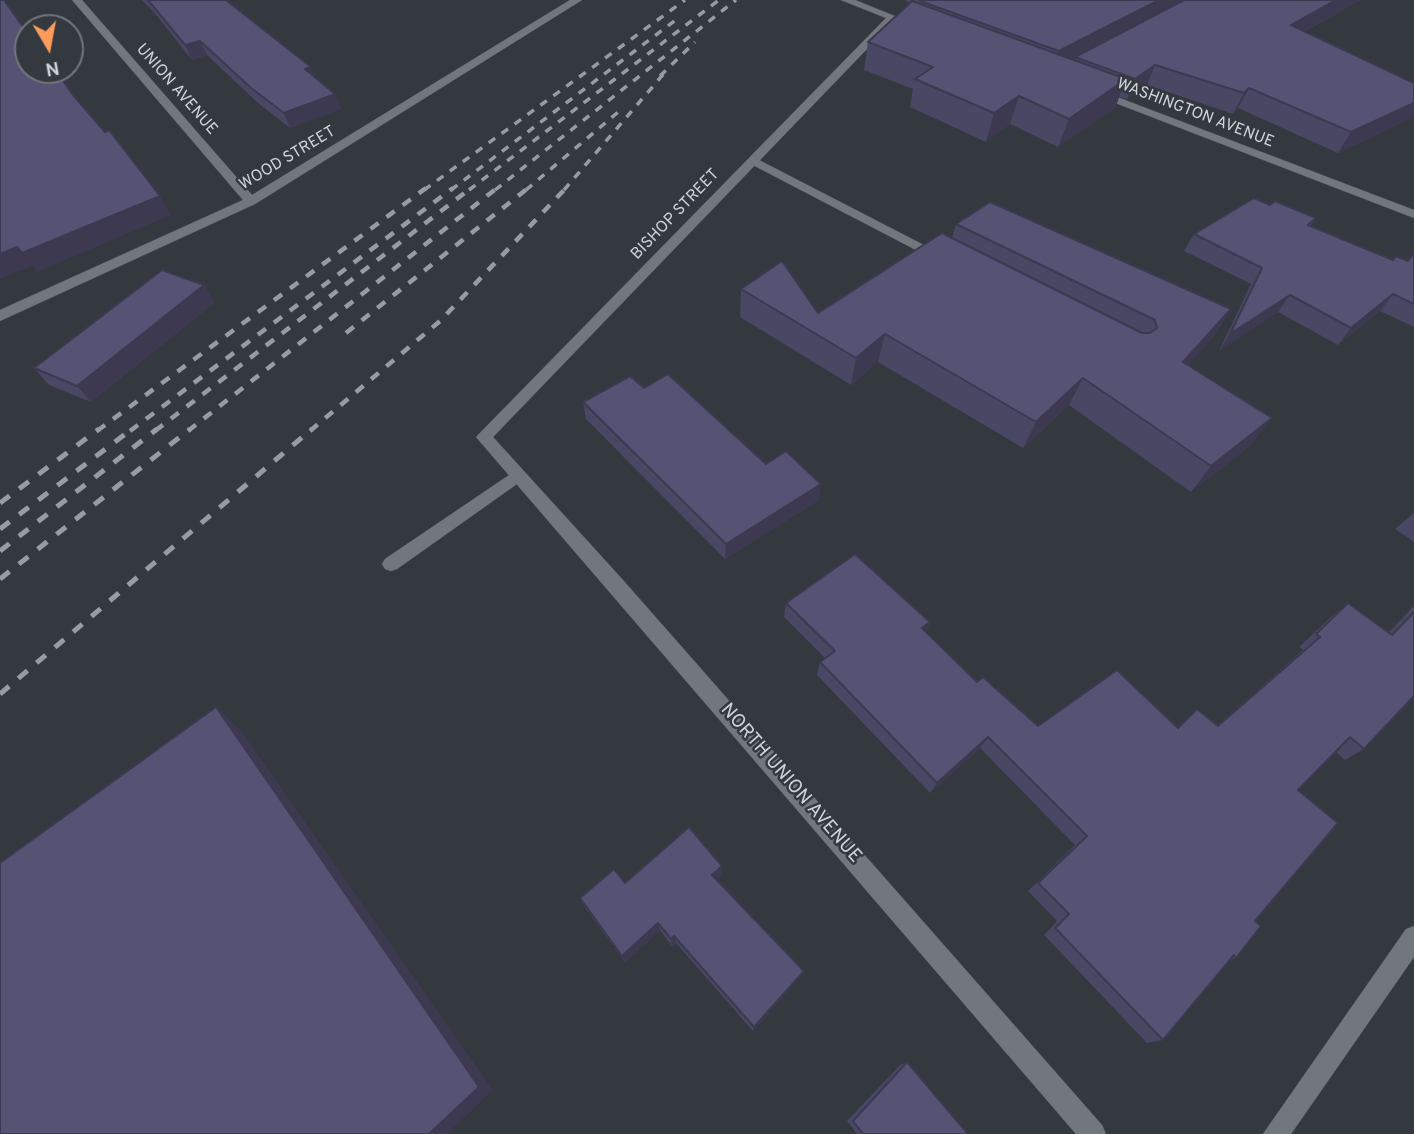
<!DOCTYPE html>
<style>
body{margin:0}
#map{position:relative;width:1414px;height:1134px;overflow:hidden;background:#34383f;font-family:Overpass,sans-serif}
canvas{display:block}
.north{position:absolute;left:14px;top:14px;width:70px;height:70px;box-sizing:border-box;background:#34383f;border:2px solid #72767c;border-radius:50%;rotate:170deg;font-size:19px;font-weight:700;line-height:28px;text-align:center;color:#d0d3d7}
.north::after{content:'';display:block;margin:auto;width:24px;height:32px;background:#ff9b5b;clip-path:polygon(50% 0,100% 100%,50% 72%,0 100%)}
</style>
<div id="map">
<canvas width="1414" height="1134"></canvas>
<div class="north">N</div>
</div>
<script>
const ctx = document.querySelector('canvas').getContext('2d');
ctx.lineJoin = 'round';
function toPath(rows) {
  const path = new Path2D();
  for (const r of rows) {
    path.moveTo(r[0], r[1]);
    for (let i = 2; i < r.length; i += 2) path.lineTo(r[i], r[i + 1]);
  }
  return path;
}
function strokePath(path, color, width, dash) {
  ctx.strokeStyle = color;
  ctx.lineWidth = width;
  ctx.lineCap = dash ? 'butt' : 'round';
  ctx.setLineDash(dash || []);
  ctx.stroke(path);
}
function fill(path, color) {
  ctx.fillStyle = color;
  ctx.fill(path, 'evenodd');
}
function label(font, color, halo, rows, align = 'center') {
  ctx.font = font + ' Overpass,sans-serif';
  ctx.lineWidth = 5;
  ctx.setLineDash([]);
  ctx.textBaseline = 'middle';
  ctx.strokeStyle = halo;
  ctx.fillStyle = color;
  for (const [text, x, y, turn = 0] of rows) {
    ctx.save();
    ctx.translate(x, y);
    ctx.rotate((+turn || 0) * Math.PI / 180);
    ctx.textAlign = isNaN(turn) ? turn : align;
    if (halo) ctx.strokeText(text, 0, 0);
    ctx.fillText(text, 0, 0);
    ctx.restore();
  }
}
const lane = toPath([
 [749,159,757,159,949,258,942,262,937,261,749,163,749,159],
 [518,469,526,475,524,479,397,569,391,571,385,569,382,564,385,559,518,469]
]);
const street = toPath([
 [72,0,82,0,252,195,570,0,582,0,255,204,0,321,0,310,243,200,72,0],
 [841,0,855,0,907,21,902,24,894,21,493,437,623,580,1102,1125,1106,1134,1076,1134,476,437,886,18,841,0],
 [1096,89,1414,210,1414,218,1092,94,1091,92,1096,89],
 [1414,926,1414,957,1291,1134,1263,1134,1406,929,1414,926]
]);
const railFar2 = toPath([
 [660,76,695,42],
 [424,190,685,0],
 [451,190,677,19],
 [469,190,719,0],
 [495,190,736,0],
 [526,190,623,108],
 [564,190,667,70]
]);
const railFar1 = toPath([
 [346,333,528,188],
 [97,431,426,188],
 [130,431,453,188],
 [155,431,471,188],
 [188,431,497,188],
 [310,431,440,321,566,188]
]);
const rail = toPath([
 [0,503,99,429],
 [0,529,132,429],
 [0,551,157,429],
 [0,579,190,429],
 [0,694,312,429]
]);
const wall = toPath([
 [142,0,228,0,230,3,335,94,341,109,290,128,258,103,207,55,192,60,158,17],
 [904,0,1361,0,1305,31,1414,83,1414,117,1338,153,1238,108,1233,114,1147,85,1127,99,1119,97,1115,108,1058,147,1010,124,986,142,910,107,913,89,864,70,868,42,911,3],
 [1270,205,1316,218,1310,226,1393,260,1408,261,1414,253,1414,327,1380,311,1338,345,1278,312,1219,351,1251,284,1184,251,1194,234],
 [956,224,1231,309,1213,337,1188,365,1251,445,1191,492,1069,405,1023,448,878,362,851,385,740,317,741,289,818,313,952,238],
 [204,285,214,303,91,402,49,385,34,368],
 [644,388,766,464,819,500,725,559,586,419,583,402],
 [1414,513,1414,542,1395,529],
 [786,603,930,622,926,632,977,682,1038,726,1177,727,1197,709,1218,725,1303,650,1299,647,1331,617,1348,603,1389,632,1414,606,1414,696,1364,749,1345,760,1336,752,1298,790,1255,921,1236,958,1230,960,1163,1040,1147,1043,1044,935,1057,921,1028,891,1075,845,980,748,930,793,817,675,820,662,825,658,784,617],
 [722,874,716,880,804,971,800,977,753,1031,676,943,672,946,660,930,625,962,584,906,580,898,625,883],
 [907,1062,968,1134,857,1134,847,1121,900,1065]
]);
const shadedWall = toPath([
 [1159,0,1188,0,1075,57,1074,60,1053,71,1059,51],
 [1336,0,1361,0,1280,44,1291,25],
 [200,41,207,55,192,60,185,45],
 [1155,65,1147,85,1127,99,1135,79],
 [311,67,316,82,305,69],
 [1126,79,1115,108,1058,147,1069,119],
 [1249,88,1238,108,1233,114,1244,93],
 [335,94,341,109,290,128,284,113],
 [1019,96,1010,124,986,142,994,113],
 [1414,103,1414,117,1338,153,1351,132],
 [160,196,171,215,37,272,22,253],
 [17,247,32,266,0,279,0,254],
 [204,285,214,303,91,402,77,386],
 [1393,294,1380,311,1338,345,1351,328],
 [1290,295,1278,312,1219,351,1230,334],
 [1231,309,1213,337,1166,390,1183,362],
 [885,334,878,362,851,385,856,358],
 [1083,378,1069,405,1023,448,1036,422],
 [1272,418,1251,445,1191,492,1211,466],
 [821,484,819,500,725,559,726,544],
 [930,622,924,635,922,628],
 [216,707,240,729,493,1090,447,1134,429,1134],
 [988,737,980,748,930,793,937,783],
 [722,866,722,874,712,884,712,875],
 [658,923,660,930,625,962,622,956],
 [674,936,676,943,672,946,671,939],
 [804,971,800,977,753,1031,754,1027]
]);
const building = toPath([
 [0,0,4,0,28,34,28,70,56,70,73,95,105,132,109,130,160,196,22,253,17,247,0,254,0,0],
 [148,0,226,0,311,67,305,69,335,94,284,113,251,88,200,41,185,45,148,0],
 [921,0,1159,0,1059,51,920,1,921,0],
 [1184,0,1336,0,1291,25,1414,83,1414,103,1351,132,1249,88,1244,93,1155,65,1135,79,1075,57,1184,0],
 [912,1,1126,79,1069,119,1019,96,994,113,915,79,933,67,868,42,912,1],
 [1254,198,1270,205,1275,201,1316,218,1308,225,1393,260,1396,256,1408,261,1414,253,1414,304,1393,294,1351,328,1290,295,1230,334,1262,268,1194,234,1254,198],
 [990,202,1231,309,1183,362,1272,418,1211,466,1083,378,1036,422,885,334,856,358,741,289,782,261,818,313,942,233,1142,333,1150,333,1157,328,1155,320,956,224,990,202],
 [162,270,204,285,77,386,34,368,162,270],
 [668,374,766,464,786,451,821,484,726,544,583,402,630,376,644,388,668,374],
 [855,554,930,622,922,628,977,682,983,677,1038,726,1117,670,1178,728,1197,709,1218,726,1320,637,1316,634,1348,603,1392,635,1414,612,1414,696,1364,749,1350,737,1298,790,1338,823,1255,921,1261,926,1236,958,1234,955,1163,1040,1055,928,1069,914,1038,883,1087,836,988,737,937,783,820,662,835,651,786,603,855,554],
 [216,707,479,1087,429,1134,0,1134,0,863,216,707],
 [689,827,722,866,712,875,804,971,754,1027,674,936,671,939,658,923,622,956,580,898,614,869,625,883,689,827],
 [907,1062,968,1134,863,1134,853,1121,907,1062]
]);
const farStreetnames = [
 ["UNION AVENUE",176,90,49],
 ["WASHINGTON AVENUE",1195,114,21],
 ["WOOD STREET",288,159,-31],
 ["BISHOP STREET",676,215,-46]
];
const streetNames = [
 ["NORTH UNION AVENUE",790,784,49]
];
strokePath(lane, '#51555a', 1);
strokePath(street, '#51555a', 1);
fill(lane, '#72777e');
fill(street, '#72777e');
strokePath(railFar2, '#989ba0', 3.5, [8, 8]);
strokePath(railFar1, '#989ba0', 4.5, [10, 10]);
strokePath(rail, '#989ba0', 5, [12, 12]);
fill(wall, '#494763');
fill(shadedWall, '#3c3950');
fill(building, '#555273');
strokePath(building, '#3c3950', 2);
label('16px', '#d0d3d7', '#34383f', farStreetnames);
label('19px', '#d0d3d7', '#34383f', streetNames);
</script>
